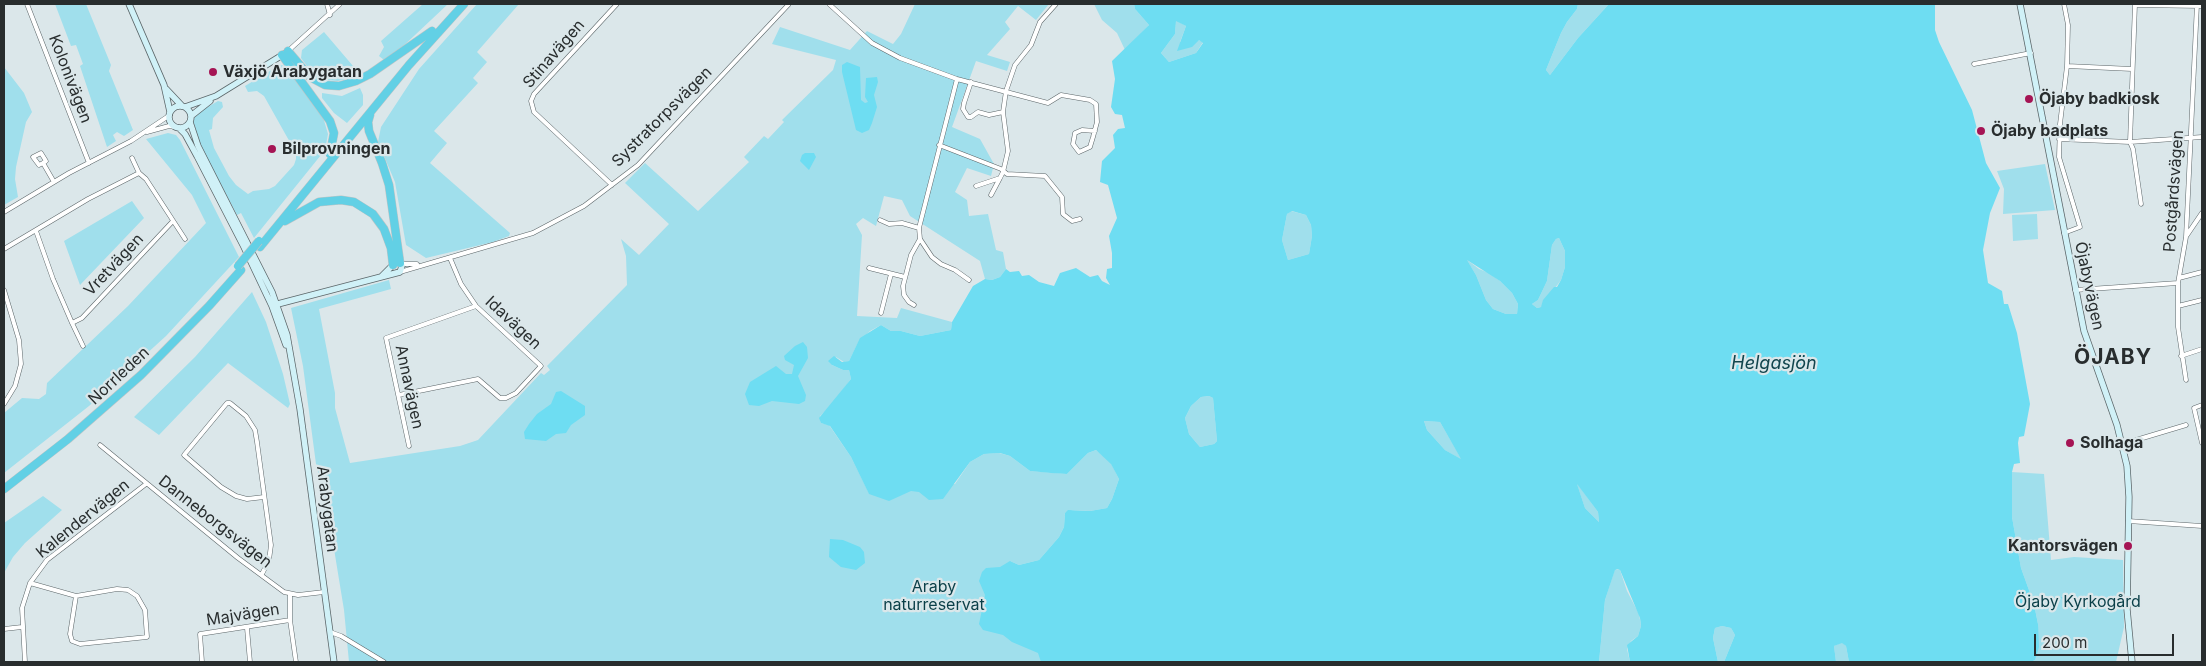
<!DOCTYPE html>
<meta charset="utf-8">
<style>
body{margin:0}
#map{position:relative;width:2206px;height:666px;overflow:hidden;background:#dbe7ea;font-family:Inter,sans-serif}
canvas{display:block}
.frame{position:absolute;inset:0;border:5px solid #282d2e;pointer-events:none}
.scale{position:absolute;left:2034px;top:634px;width:140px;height:22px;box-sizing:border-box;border:2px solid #282d2e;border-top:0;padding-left:6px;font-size:15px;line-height:18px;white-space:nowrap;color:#282d2e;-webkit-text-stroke:4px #dbe7ea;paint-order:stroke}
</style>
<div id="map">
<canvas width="2206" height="666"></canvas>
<div class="frame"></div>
<div class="scale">200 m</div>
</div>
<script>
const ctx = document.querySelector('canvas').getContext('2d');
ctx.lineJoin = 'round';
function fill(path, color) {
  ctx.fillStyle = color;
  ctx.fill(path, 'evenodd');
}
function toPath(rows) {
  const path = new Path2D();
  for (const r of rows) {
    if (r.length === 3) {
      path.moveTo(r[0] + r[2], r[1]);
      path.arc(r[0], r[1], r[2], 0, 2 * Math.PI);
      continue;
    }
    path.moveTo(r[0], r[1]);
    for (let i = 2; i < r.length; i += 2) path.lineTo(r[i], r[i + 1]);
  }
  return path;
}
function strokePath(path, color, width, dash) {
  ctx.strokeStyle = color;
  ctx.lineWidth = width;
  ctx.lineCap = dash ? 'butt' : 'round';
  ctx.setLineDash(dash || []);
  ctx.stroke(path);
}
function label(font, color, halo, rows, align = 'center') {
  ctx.font = font + ' Inter,sans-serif';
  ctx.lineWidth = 4.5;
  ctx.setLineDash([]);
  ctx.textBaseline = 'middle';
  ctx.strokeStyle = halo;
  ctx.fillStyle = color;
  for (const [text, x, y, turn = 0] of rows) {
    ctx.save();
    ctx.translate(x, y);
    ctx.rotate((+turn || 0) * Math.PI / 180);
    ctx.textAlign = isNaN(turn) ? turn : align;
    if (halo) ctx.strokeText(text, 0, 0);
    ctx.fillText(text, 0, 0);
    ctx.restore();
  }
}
const green = toPath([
 [55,4,86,4,111,65,109,71,133,130,124,136,117,132,113,135,116,141,107,147,80,66,83,64,76,45,71,46],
 [423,4,448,4,398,51,384,60,379,56,384,47,381,41],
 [477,4,519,4,477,52,487,62,473,78,478,83,434,131,447,143,430,163,510,233,509,236,493,242,426,258,406,245,395,182,378,142,381,127,419,69],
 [915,4,1049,4,1036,20,1018,6,1005,22,1010,29,987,55,1010,62,1007,71,976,61,952,127,980,139,994,164,991,176,967,168,955,192,967,200,969,216,988,214,996,250,1003,252,1006,269,1000,277,992,280,985,279,980,261,910,216,902,200,884,196,876,226,863,218,856,224,862,235,857,316,897,318,901,308,952,322,951,330,920,336,901,331,891,331,881,325,870,331,858,343,849,361,844,362,836,357,832,365,843,370,849,370,851,379,830,407,820,416,821,423,829,425,851,457,869,493,892,489,955,484,970,462,984,454,999,453,1010,456,1030,471,1067,474,1088,453,1096,450,1104,456,1111,463,1119,479,1112,499,1107,508,1090,511,1073,510,1065,513,1064,527,1059,537,1039,560,1019,565,1010,561,1096,662,349,662,344,610,327,506,316,464,303,366,291,308,389,280,391,289,319,309,335,393,335,408,350,463,460,446,478,440,541,373,544,375,550,370,547,366,627,285,626,256,621,239,639,255,669,224,625,183,645,163,698,211,749,162,744,157,764,136,768,139,784,122,782,120,833,70,836,60,772,44,780,27,850,50,867,31,893,44,901,34],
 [1094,4,1134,4,1135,9,1149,25,1125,50,1117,33,1102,20],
 [1578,4,1609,4,1578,38,1550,75,1546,70,1561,33,1567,22,1577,9],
 [1176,20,1186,26,1180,42,1199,40,1203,42,1196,53,1169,62,1161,53,1175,34],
 [324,32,359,73,354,77,338,81,327,80,313,74,301,58,302,50],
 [280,65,285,66,291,72,323,117,328,134,325,150,254,238,241,213,237,215,202,149,192,124,196,114,218,101,222,102,223,107,213,118,212,129,209,130,214,148,229,176,236,185,248,194,253,191,269,189,275,186,294,165,296,159,296,153,264,96,257,91,248,92,245,86],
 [4,67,24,93,32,112,26,122,16,167,15,179,18,197,4,205],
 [360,88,363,95,363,105,347,123,334,113,322,98,322,93,342,96],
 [168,133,176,135,180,140,239,257,166,336,89,406,4,473,4,413,22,398,39,399,46,394,47,383,128,306,206,223,192,195,146,139],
 [2045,164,2055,210,2003,214,2004,189,1997,171],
 [132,201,144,218,80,285,64,241],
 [1291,211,1306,215,1311,225,1312,236,1309,254,1288,260,1282,240,1287,214],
 [2037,214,2038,239,2013,241,2012,215],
 [1559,238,1565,251,1565,267,1561,280,1541,307,1537,308,1532,304,1538,300,1547,281,1552,245,1556,239],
 [1466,259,1479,269,1489,273,1500,281,1512,293,1518,304,1517,314,1506,314,1493,309,1486,300,1476,275],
 [252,292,266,322,283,374,290,404,288,408,228,363,159,435,134,417,195,357],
 [1209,396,1213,398,1217,441,1214,444,1200,447,1189,434,1185,418,1191,406,1201,397],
 [1424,421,1440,422,1462,460,1445,450,1427,430],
 [2012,472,2044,474,2051,560,2074,557,2123,560,2124,627,2116,662,2031,662,2035,660,2038,624,2034,604,2021,568,2012,517],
 [1576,482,1598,512,1599,522,1585,508],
 [43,496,62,510,25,543,13,557,4,573,4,523],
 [1615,569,1620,570,1627,591,1639,614,1641,626,1638,636,1631,641,1627,649,1630,662,1599,662,1605,600],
 [1722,626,1731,628,1735,635,1724,662,1718,662,1713,638,1715,628],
 [1842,642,1846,646,1849,662,1836,662,1834,646]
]);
const water = toPath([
 [1134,4,1578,4,1577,9,1567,22,1561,33,1546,70,1550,75,1578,38,1609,4,1935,4,1935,30,1939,42,1972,110,1986,163,2000,188,1990,213,1983,250,1988,283,2002,291,2004,304,2008,304,2017,333,2030,404,2024,436,2019,437,2018,443,2020,463,2014,464,2012,472,2012,517,2021,568,2034,604,2038,624,2039,647,2035,660,2031,662,1849,662,1846,646,1842,643,1834,646,1836,662,1724,662,1735,635,1731,628,1722,626,1715,628,1713,638,1718,662,1630,662,1627,645,1638,636,1641,626,1640,618,1620,570,1617,569,1615,570,1605,600,1599,662,1041,662,1038,653,1012,642,1003,635,983,630,979,624,985,595,979,581,982,572,986,568,1000,567,1010,561,1019,565,1039,560,1059,537,1064,527,1065,513,1068,510,1090,511,1107,508,1112,499,1119,479,1111,464,1096,450,1088,453,1067,474,1051,473,1030,471,1010,456,1000,453,984,454,970,462,943,499,929,500,919,492,911,491,889,501,869,494,851,457,830,426,821,423,819,418,851,379,849,370,843,370,832,365,828,361,834,356,842,362,849,361,860,338,881,325,891,331,901,331,920,336,951,330,952,322,973,286,985,279,992,280,1000,277,1006,269,1010,272,1019,271,1022,276,1029,275,1039,282,1054,286,1060,273,1076,268,1090,277,1098,275,1102,281,1110,285,1106,278,1107,269,1112,268,1112,253,1109,236,1117,218,1108,185,1100,182,1102,161,1115,148,1113,135,1118,129,1125,128,1122,115,1115,114,1111,107,1115,79,1112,61,1149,25,1135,9],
 [1176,21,1186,26,1177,51,1192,47,1199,40,1203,43,1196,53,1169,62,1161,53,1175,34],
 [1292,211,1306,215,1311,225,1312,236,1309,254,1288,260,1282,240,1287,214],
 [1559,238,1565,251,1565,267,1561,280,1557,287,1554,287,1543,300,1541,307,1537,308,1532,304,1538,300,1547,281,1552,245,1556,239],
 [1467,260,1500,281,1512,293,1518,304,1517,314,1506,314,1493,309,1486,300,1476,275],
 [1209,396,1213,398,1217,441,1214,444,1200,447,1189,434,1185,418,1191,406,1201,397],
 [1424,421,1440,422,1461,459,1445,450,1427,430],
 [1577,484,1598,512,1599,522,1585,508],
 [847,62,860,67,861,100,865,103,868,102,865,97,866,78,877,77,878,82,874,95,877,107,872,123,869,130,862,133,856,130,842,72,842,65],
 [805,153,814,153,816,157,809,170,800,161,802,155],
 [803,342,807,347,808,358,798,376,806,395,805,401,799,404,772,401,759,406,749,405,745,394,750,382,776,366,786,374,792,374,794,365,785,360,784,356,795,346],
 [561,391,585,406,585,415,571,425,566,433,556,434,546,441,525,439,524,432,529,424,537,414,551,404,556,392],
 [830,539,843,540,860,547,864,552,865,563,856,570,841,567,829,557]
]);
const stream = toPath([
 [2035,608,2052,598,2057,597,2091,603,2105,602,2112,609]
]);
const street = toPath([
 [27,4,89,163],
 [327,4,330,15],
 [829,4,872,43,900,58,957,79,1048,103,1061,95,1090,100,1096,104,1097,122,1093,137,1090,147,1079,152,1073,144,1075,133,1082,130,1095,131],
 [2135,4,2130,142,2133,149,2141,204],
 [2135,5,2202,6],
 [288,51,340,4],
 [1974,64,2031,53],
 [2067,66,2132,69],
 [957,79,919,228,920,239,932,257,941,264,955,270,969,280],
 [971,82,964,103,963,109,968,117,971,117,978,112,989,115,1003,112],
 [147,132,169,126,175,127],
 [2059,139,2130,142,2202,137],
 [939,145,1001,169,1007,174,1045,176,1062,197,1063,214,1072,221,1080,219],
 [132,158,139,173],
 [43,163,39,165,33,157,41,153,46,161,43,163,54,182],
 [612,185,534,112,531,101,534,94,617,4],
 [976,186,1000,178,1003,172,1008,151,1003,112,1006,91,1015,65,1031,45,1040,22,1056,4],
 [991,195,1000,178],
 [4,212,69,173,131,141,170,115],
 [880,220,889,224,902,223,919,228],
 [36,231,53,279,72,323,82,318,173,221],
 [2064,233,2080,227,2059,157,2060,124,2067,66,2068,25,2064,4],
 [2187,235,2202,213],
 [4,249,88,199,139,173,146,179,185,239],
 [401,264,417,264],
 [869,268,905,277],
 [400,272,533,233,584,206,638,165,789,4],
 [2179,278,2202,272],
 [4,290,19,340,21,364,15,386,4,404],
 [2075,290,2178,283],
 [914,305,909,302,904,295,903,286,911,255,920,239],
 [2178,306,2202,300],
 [881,313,891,274],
 [72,323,83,346],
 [2181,356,2202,349],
 [2186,380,2178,327,2178,283,2186,237,2197,4],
 [399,395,478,379,500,398,506,398,516,393,541,366,476,306,461,284,450,258],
 [2202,405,2194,408,2202,443],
 [2122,443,2126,443,2186,425],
 [100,445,238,558,284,592,298,595,324,592],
 [409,446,386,338,476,306],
 [2128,521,2202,526],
 [262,574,269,560,271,545,257,442,255,430,246,416,230,403,227,403,184,455,221,487,236,496,247,499,264,497],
 [30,583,76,596,70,634,72,641,80,644,147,637,145,610,137,596,128,590,117,589,76,596],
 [290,594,290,620,296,662],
 [247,628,250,662],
 [4,629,22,627],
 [330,632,341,636,384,662],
 [25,662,22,608,30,583,47,560,146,484],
 [202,662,200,634,290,620]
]);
const secondary = toPath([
 [129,4,164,85,170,112],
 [2020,4,2084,331,2117,425,2127,466,2129,497,2127,609,2132,662],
 [166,89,182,106],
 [180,117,11],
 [185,107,216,96,284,54],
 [191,116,210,101],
 [190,122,198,146,272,292,287,335,300,409,334,662],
 [179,128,185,134,197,156,244,247,272,306,286,345],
 [274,305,400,272,402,266,399,262,395,263,382,276]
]);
const highway = toPath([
 [288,51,310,77,325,85,339,86,356,81,370,74,432,31],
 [282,55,330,121,334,133,330,154],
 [370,115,368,122,369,131,382,163,389,185,400,263],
 [285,221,319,202,341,200,354,202,373,214,384,229,391,248,393,265],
 [260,247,409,65,464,4],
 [4,489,68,439,141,375,209,306,241,270]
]);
const highwayBridge = toPath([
 [238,266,259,241]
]);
const markers = [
 [213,72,5,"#a51454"],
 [2029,99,5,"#a51454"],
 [1981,131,5,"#a51454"],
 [272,149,5,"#a51454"],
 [2070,443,5,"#a51454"],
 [2128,546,5,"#a51454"]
];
const streetNames = [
 ["Stinavägen",554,54,-49],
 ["Kolonivägen",70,79,69],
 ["Systratorpsvägen",662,117,-45],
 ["Postgårdsvägen",2174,191,-86],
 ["Vretvägen",114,265,-47],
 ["Öjabyvägen",2089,286,78],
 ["Idavägen",513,323,43],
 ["Norrleden",119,376,-43],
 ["Annavägen",409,387,78],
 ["Arabygatan",327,509,83],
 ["Kalendervägen",83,519,-39],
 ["Danneborgsvägen",215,522,38],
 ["Majvägen",243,615,-9]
];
const poiNames = [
 ["Växjö Arabygatan",223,72],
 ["Öjaby badkiosk",2039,99],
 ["Öjaby badplats",1991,131],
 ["Bilprovningen",282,149],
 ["Solhaga",2080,443],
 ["Kantorsvägen",2118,546,"right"]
];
const parkNames = [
 ["Araby",934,587],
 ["naturreservat",934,605],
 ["Öjaby Kyrkogård",2078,602]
];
const waterNames = [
 ["Helgasjön",1774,364]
];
const districtNames = [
 ["ÖJABY",2113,358]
];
fill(green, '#a0dfec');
fill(water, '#6eddf2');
strokePath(stream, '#6eddf2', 1);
strokePath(street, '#5c6669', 5);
strokePath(secondary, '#5c6669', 7);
strokePath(highway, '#c3c4c4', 9);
strokePath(street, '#fff', 4);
strokePath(secondary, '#d0f1f7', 5.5);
strokePath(highway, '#62d0e5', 8);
strokePath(highwayBridge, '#c3c4c4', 9, []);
strokePath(highwayBridge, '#62d0e5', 8);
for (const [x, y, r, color] of markers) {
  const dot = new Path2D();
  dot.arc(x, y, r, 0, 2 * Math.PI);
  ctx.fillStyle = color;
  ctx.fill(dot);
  strokePath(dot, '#dbe7ea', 2);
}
label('16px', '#282d2e', '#dbe7ea', streetNames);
label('bold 16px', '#282d2e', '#dbe7ea', poiNames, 'left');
label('16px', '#0a3f48', '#dbe7ea', parkNames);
label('italic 18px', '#12454e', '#dbe7ea', waterNames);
ctx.letterSpacing = '1px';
label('bold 21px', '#282d2e', '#dbe7ea', districtNames);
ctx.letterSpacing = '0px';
</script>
